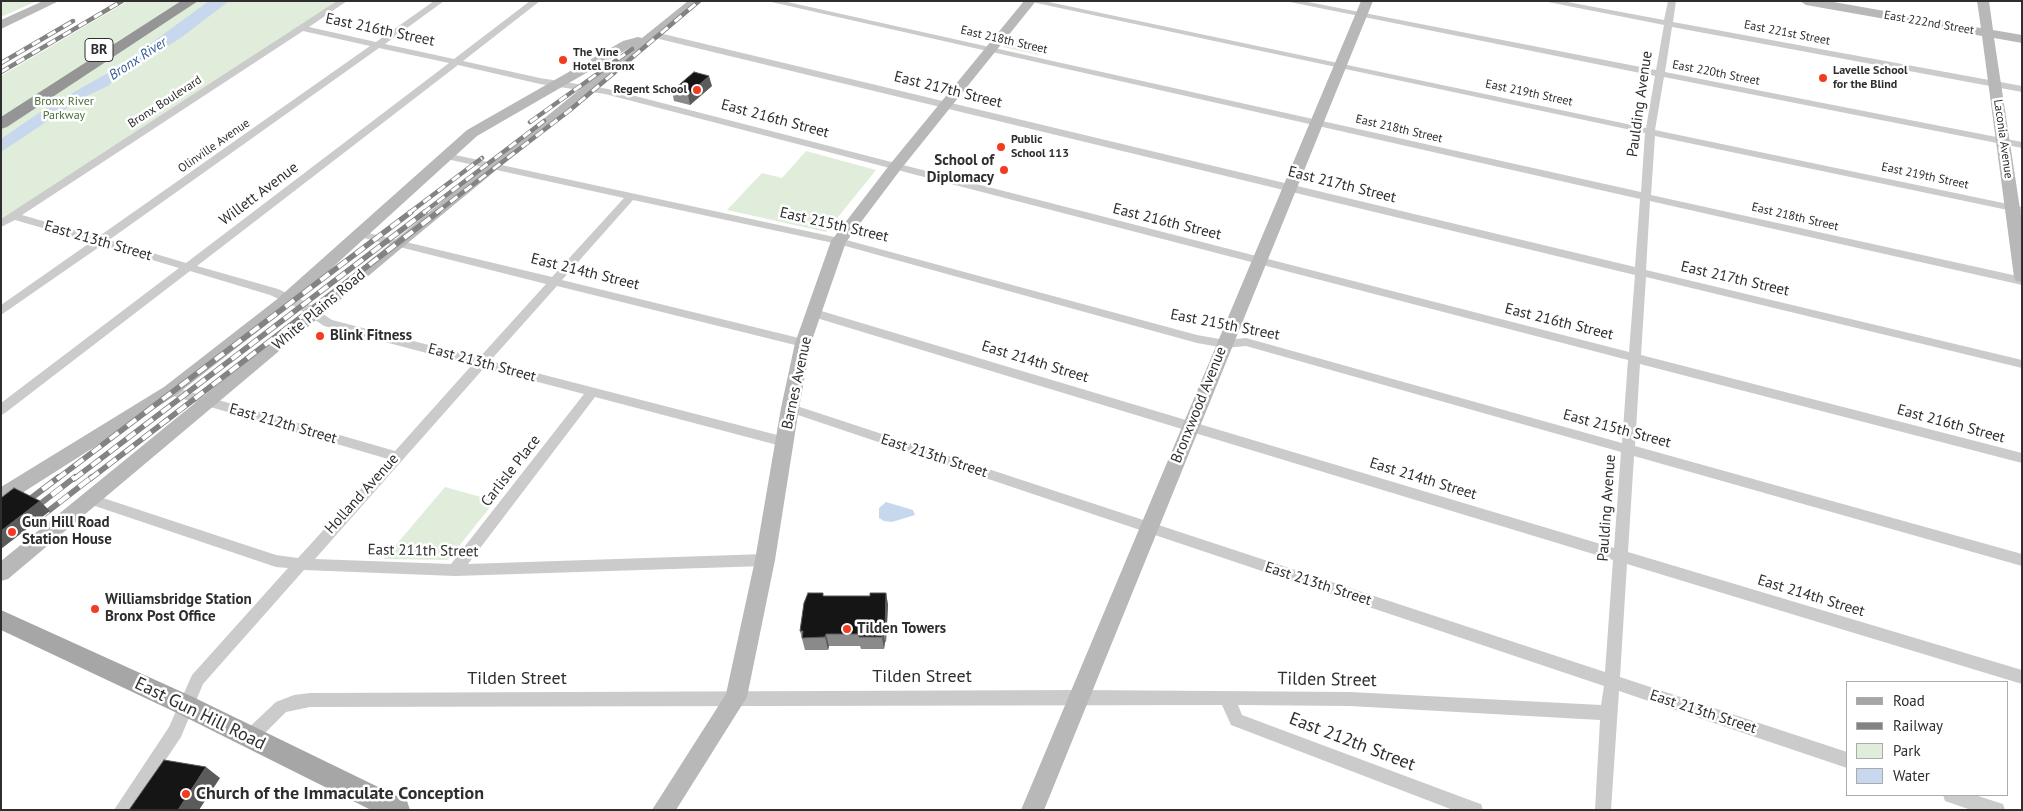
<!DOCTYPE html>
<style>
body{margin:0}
#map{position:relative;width:2023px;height:811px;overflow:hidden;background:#fff;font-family:"PT Sans",sans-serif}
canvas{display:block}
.frame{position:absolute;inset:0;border:2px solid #2e2e2e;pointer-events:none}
.legend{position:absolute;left:1846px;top:681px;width:162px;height:115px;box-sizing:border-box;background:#fff;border:1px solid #ababab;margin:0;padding:6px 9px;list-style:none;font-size:15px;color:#2e2e2e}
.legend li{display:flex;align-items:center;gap:10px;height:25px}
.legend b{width:25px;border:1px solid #ababab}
</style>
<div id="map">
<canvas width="2023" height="811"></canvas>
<div class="frame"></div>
<ul class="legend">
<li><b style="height:6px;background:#a6a6a6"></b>Road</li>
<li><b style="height:6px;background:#838383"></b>Railway</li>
<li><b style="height:14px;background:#e1eddb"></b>Park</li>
<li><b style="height:14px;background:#c6d7ee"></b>Water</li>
</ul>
</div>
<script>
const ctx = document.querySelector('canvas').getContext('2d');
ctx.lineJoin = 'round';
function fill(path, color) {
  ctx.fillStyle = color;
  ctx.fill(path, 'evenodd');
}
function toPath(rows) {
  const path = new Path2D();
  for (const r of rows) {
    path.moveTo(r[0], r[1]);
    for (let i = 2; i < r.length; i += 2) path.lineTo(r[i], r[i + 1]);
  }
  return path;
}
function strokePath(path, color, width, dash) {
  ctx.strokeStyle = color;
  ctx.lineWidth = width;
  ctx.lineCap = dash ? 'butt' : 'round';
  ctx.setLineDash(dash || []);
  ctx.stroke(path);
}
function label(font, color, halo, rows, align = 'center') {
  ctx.font = font + ' "PT Sans",sans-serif';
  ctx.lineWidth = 5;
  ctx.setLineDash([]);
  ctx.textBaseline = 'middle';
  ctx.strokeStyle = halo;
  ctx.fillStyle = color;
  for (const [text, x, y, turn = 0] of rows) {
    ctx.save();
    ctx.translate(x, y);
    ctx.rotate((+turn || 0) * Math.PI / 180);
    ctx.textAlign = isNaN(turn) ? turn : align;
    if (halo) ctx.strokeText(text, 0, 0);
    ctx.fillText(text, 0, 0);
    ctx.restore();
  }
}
const green = toPath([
 [1,1,37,1,1,17],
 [128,1,338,1,1,220,1,76],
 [1010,38,1046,46,1039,55,1003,47],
 [806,151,876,170,826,232,727,210,762,173,782,178],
 [445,487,495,501,448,560,384,559]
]);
const water = toPath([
 [209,1,229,1,182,37,135,67,118,76,108,86,82,98,1,152,1,139,49,106,117,68],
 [886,502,913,510,915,515,892,522,884,521,879,518,879,508]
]);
const street = toPath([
 [337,1,347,1,309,27,376,42,434,1,444,1,385,44,454,59,530,1,540,1,463,61,540,78,608,89,1629,352,1635,275,655,38,651,35,655,32,1635,267,1640,199,767,1,783,1,1641,192,1645,133,1027,1,1044,1,1646,128,1655,76,1285,1,1303,1,1656,70,1664,25,1543,1,1562,1,1664,20,1668,1,1676,1,1673,22,2022,86,2022,92,1672,27,1665,72,2022,142,2022,148,1664,77,1655,130,2022,207,2022,213,1655,136,1651,195,2022,277,2022,285,1650,201,1646,270,2022,360,2022,368,1646,277,1641,355,2022,453,2022,463,1640,364,1635,446,2022,554,2022,566,1634,456,1628,552,2022,670,2022,684,1627,564,1620,677,1847,752,1847,768,1619,691,1611,810,1595,810,1600,720,1350,706,1238,705,1242,715,1475,802,1481,804,1483,810,1453,810,1231,725,1222,705,310,707,286,712,255,743,249,745,243,743,241,738,243,733,276,702,294,695,310,693,1079,690,1350,692,1601,705,1604,686,786,411,784,408,786,405,794,405,1605,672,1613,560,810,316,808,313,810,310,818,310,1614,548,1621,452,1246,346,1225,348,1197,343,838,244,633,200,562,280,803,339,809,343,807,346,803,347,557,286,490,361,785,437,790,439,791,442,790,445,785,447,595,397,468,564,765,554,770,556,772,560,770,564,765,566,455,576,304,570,203,684,181,737,132,810,114,810,169,727,192,675,288,568,276,567,86,503,84,499,86,495,91,494,276,555,298,558,388,459,166,394,164,391,166,388,170,386,395,451,472,365,324,326,296,307,270,295,190,271,5,413,1,415,1,403,179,268,102,245,1,315,1,305,91,242,15,220,1,227,1,219,337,1],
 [303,31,370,46,98,237,22,215,303,31],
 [379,48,449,63,186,263,109,240,379,48],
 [458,65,540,84,605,94,1628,360,1622,443,1246,338,1225,340,1197,335,839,238,446,153,442,154,442,158,624,198,552,277,360,231,356,232,355,234,356,236,546,284,479,358,332,320,304,301,278,289,197,266,458,65],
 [484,368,584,394,451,564,315,559,484,368],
 [1943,795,1975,795,2003,804,2005,810,1971,810,1945,801,1943,795]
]);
const secondary = toPath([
 [43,1,59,1,1,29,1,20,43,1],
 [688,1,702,1,404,246,8,579,1,581,1,561,633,46,477,136,288,308,176,395,8,502,1,504,1,487,164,387,276,300,467,130,623,41,638,37,642,38,688,1],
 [1024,1,1036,1,901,169,846,242,811,343,799,408,775,560,747,697,676,810,652,810,726,694,755,560,781,408,795,343,831,241,891,163,1024,1],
 [1361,1,1373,1,1044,810,1021,810,1361,1],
 [1800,1,1828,1,1981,28,1977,1,1989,1,1993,30,2022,35,2022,43,1994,38,2022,222,2022,282,2016,281,2014,277,1982,36,1806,5,1800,1]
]);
const primary = toPath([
 [1,610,193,697,407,801,410,810,371,810,177,713,1,630,1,610]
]);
const highway = toPath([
 [181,1,198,1,7,127,1,129,1,117,181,1]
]);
const railFar2 = toPath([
 [1,63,73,21],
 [1,72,122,1],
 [530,122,632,49],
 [409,213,482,158],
 [423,213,544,121],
 [436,213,570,110,699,1]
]);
const railFar1 = toPath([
 [57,479,411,212],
 [74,479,425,212],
 [90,479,438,212]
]);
const rail = toPath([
 [31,511,75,477],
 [38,519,92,477],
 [1,521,59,477]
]);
const wall = toPath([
 [712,86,690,105,674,101,672,91],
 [886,593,888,605,886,642,885,642,884,649,861,649,860,646,829,646,828,650,805,650,800,631,824,596,870,596]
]);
const shadedWall = toPath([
 [709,76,712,86,690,105,688,95],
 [40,501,50,511,1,549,1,531],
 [886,593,888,605,886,642,885,630],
 [883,630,885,642,884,649,882,637],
 [826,634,829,646,828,650,825,637],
 [206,767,220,778,199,810,178,810]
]);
const building = toPath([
 [694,72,709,76,688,95,672,91,694,72],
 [14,488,40,501,1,531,1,498,14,488],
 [808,593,823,593,823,596,870,596,870,593,886,593,885,630,883,630,882,637,859,637,859,634,826,634,825,637,802,638,803,631,800,631,804,603,808,593],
 [164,760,206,767,178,810,129,810,164,760]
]);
const markers = [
 [563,60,5,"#f33b23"],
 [1823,78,5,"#f33b23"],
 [697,90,5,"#f33b23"],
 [1001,147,5,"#f33b23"],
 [1004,170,5,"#f33b23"],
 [320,336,5,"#f33b23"],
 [12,532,5,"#f33b23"],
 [95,609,5,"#f33b23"],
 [847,629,5,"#f33b23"],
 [186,794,5,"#f33b23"]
];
const farStreetnames = [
 ["East 222nd Street",1929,23,10],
 ["East 221st Street",1787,33,11],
 ["East 218th Street",1004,40,13],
 ["East 220th Street",1716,73,11],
 ["East 219th Street",1529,93,12],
 ["Bronx Boulevard",165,102,-33],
 ["East 218th Street",1399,129,13],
 ["Laconia Avenue",2003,139,82],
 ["Olinville Avenue",214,146,-35],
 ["East 219th Street",1925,176,12],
 ["East 218th Street",1795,217,13]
];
const farPoinames = [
 ["The Vine",573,53],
 ["Hotel Bronx",573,67],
 ["Lavelle School",1833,71],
 ["for the Blind",1833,85],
 ["Regent School",687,90,"right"],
 ["Public",1011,140],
 ["School 113",1011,154]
];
const farParknames = [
 ["Bronx River",64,102],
 ["Parkway",64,116]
];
const shields = [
 [99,50,28]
];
const shieldNames = [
 ["BR",99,50]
];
const farWaternames = [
 ["Bronx River",138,59,-33]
];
const streetNames = [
 ["East 216th Street",380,30,12],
 ["East 217th Street",948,90,14],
 ["Paulding Avenue",1640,104,-82],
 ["East 216th Street",775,119,15],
 ["East 217th Street",1342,185,14],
 ["Willett Avenue",259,194,-37],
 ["East 216th Street",1167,222,14],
 ["East 215th Street",834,225,13],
 ["East 213th Street",98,241,16],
 ["East 214th Street",585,272,14],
 ["East 217th Street",1735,279,13],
 ["White Plains Road",319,310,-40],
 ["East 216th Street",1559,322,14],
 ["East 215th Street",1225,325,11],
 ["East 214th Street",1035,362,17],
 ["East 213th Street",482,363,15],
 ["Barnes Avenue",797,383,-78],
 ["Bronxwood Avenue",1199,405,-68],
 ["East 212th Street",283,424,16],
 ["East 216th Street",1951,424,15],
 ["East 215th Street",1617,429,15],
 ["East 213th Street",934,456,18],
 ["Carlisle Place",511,471,-52],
 ["East 214th Street",1423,479,17],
 ["Holland Avenue",362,494,-48],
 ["Paulding Avenue",1607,508,-86],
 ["East 211th Street",423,551,1],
 ["East 213th Street",1318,584,18],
 ["East 214th Street",1811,596,17],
 ["East 213th Street",1703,712,18]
];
const poiNames = [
 ["School of",994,161,"right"],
 ["Diplomacy",994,178,"right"],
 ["Blink Fitness",330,336],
 ["Gun Hill Road",22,523],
 ["Station House",22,540],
 ["Williamsbridge Station",105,600],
 ["Bronx Post Office",105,617],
 ["Tilden Towers",857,629]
];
const nearStreetnames = [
 ["Tilden Street",922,677],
 ["Tilden Street",517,679],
 ["Tilden Street",1327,680,1],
 ["East Gun Hill Road",200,714,26],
 ["East 212th Street",1352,742,21]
];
const nearPoinames = [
 ["Church of the Immaculate Conception",196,794]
];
fill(green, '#e1eddb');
fill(water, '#c6d7ee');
fill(street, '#cbcbcb');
fill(secondary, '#b8b8b8');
fill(primary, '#a6a6a6');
fill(highway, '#959595');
strokePath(railFar2, '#838383', 4.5);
strokePath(railFar1, '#838383', 5.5);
strokePath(rail, '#838383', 6);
strokePath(railFar2, '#fff', 3, [9]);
strokePath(railFar1, '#fff', 4, [11]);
strokePath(rail, '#fff', 4.5, [13]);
fill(wall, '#8a8a8a');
fill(shadedWall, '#5b5b5b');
fill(building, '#151515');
strokePath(building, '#5b5b5b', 1);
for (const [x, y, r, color] of markers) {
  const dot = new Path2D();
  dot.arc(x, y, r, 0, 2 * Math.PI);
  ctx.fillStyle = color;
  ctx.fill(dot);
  strokePath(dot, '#fff', 2);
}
label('12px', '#2e2e2e', '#fff', farStreetnames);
label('bold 12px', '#2e2e2e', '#fff', farPoinames, 'left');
label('12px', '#476e38', '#fff', farParknames);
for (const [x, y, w] of shields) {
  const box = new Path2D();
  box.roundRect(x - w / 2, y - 11.5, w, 23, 4);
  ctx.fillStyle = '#fff';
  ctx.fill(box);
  strokePath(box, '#2e2e2e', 1);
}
label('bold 14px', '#2e2e2e', null, shieldNames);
label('italic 14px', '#365f97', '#fff', farWaternames);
label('15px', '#2e2e2e', '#fff', streetNames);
label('bold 15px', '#2e2e2e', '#fff', poiNames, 'left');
label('18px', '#2e2e2e', '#fff', nearStreetnames);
label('bold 18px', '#2e2e2e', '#fff', nearPoinames, 'left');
</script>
